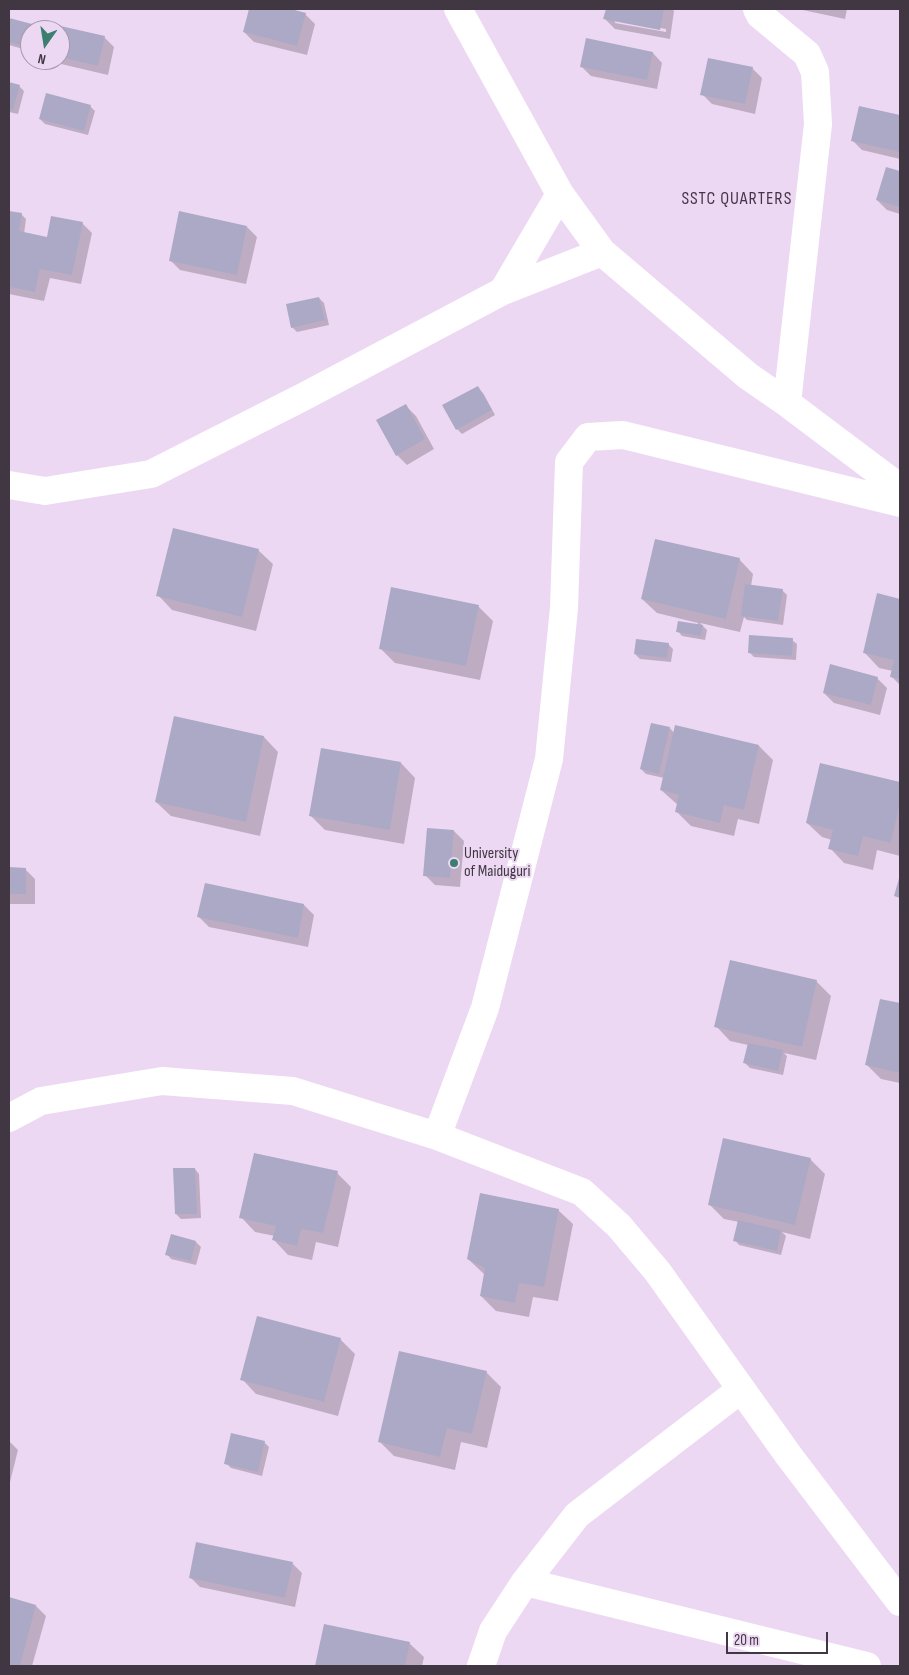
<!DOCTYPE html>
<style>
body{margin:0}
#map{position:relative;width:909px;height:1675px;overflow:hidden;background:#edd8f3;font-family:"Sofia Sans Condensed",sans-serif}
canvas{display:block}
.frame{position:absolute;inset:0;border:10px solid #403742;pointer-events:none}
.north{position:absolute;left:20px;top:20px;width:50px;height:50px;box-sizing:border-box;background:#edd8f3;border:1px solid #a898ac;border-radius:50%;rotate:193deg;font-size:14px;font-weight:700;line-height:20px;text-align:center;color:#403742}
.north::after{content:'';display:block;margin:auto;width:18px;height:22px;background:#3c7f71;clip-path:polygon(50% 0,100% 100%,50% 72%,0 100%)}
.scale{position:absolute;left:726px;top:1632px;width:102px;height:22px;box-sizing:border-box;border:2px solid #403742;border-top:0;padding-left:6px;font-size:15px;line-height:18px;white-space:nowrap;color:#403742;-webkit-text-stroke:4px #edd8f3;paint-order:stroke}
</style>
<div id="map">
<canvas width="909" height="1675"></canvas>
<div class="frame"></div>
<div class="north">N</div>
<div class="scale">20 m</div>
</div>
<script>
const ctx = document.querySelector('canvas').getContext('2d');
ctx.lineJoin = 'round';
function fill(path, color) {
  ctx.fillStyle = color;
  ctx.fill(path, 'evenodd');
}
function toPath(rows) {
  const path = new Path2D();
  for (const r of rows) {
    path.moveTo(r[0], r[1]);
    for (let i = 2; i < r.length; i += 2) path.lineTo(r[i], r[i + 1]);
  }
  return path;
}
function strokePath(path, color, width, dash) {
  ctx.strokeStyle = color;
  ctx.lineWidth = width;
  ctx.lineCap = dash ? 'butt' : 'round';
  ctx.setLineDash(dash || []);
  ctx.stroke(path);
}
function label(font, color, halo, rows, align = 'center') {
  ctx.font = font + ' "Sofia Sans Condensed",sans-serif';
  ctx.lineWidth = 4;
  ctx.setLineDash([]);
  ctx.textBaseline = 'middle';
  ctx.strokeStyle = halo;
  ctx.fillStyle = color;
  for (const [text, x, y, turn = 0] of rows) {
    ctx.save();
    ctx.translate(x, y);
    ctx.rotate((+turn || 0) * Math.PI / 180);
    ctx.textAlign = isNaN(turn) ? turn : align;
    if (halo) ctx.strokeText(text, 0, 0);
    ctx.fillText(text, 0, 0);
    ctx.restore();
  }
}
const shadow = toPath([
 [251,9,286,9,305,14,315,24,307,55,254,42,244,32],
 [607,9,672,9,674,11,670,39,615,29,605,19],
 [615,20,666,29,666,32,615,23],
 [798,9,847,9,845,19],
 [9,19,32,25,37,30,30,30,30,51,9,45],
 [57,26,104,37,114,47,108,75,61,64,57,60,60,60,60,30,56,30],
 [653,53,662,63,657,89,591,76,581,66],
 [752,68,762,78,755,114,712,104,702,94],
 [9,83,19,86,24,91,18,114,9,112],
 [90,106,95,111,88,135,45,124,40,119],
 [860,107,900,117,900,159,862,150,852,140],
 [887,169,900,173,900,214,887,210,877,200],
 [9,212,21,214,26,219,24,234,48,238,82,223,92,233,81,284,50,278,44,301,9,294],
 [247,227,257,237,246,284,180,270,170,260],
 [319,298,324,303,329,325,297,332,292,327],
 [478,388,483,393,495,415,462,434,457,429],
 [406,406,416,416,434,449,407,465,397,455],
 [258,550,273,564,256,631,172,610,158,595],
 [739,559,753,574,751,586,782,590,787,595,783,625,747,620,744,617,740,632,700,623,707,630,705,640,682,636,678,631,698,625,698,623,657,613,642,599],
 [878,595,900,600,900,685,892,677,893,671,879,668,865,653],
 [478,606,493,621,480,680,395,663,380,648],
 [792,640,797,644,796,660,754,657,749,652],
 [668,644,673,649,671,662,640,659,635,654],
 [877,678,887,688,880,715,834,703,824,693],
 [175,718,264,737,278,752,260,836,171,816,156,802],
 [670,728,674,733,759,746,773,760,759,824,738,819,734,836,691,826,677,812,678,805,661,790,664,778,646,774,641,769],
 [401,763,415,778,404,844,325,830,310,815],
 [820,765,900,783,900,856,877,850,873,870,844,863,830,848,832,840,822,837,807,823],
 [454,831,464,841,460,887,435,885,425,875],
 [9,869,25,869,35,879,35,904,9,904],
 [206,884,304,905,314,915,308,947,209,927,199,917],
 [816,981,831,996,816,1060,784,1053,787,1056,783,1075,750,1068,745,1063,748,1045,730,1041,716,1026],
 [881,1000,900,1005,900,1083,881,1079,866,1064],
 [810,1159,825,1174,810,1239,782,1232,786,1236,781,1255,739,1245,735,1240,739,1222,724,1219,709,1204],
 [195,1169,199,1174,201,1218,181,1219,176,1214],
 [337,1173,351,1187,338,1247,316,1242,312,1260,288,1255,274,1240,275,1236,255,1232,241,1217],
 [558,1210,573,1224,558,1301,533,1297,529,1317,496,1311,481,1296,485,1275,468,1259],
 [171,1236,196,1242,201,1247,196,1265,171,1259,167,1254],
 [340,1339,355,1354,338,1416,256,1394,242,1379],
 [486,1372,501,1387,487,1448,461,1442,455,1470,394,1456,379,1441],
 [9,1441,18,1450,9,1486],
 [264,1442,269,1447,262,1476,231,1468,226,1463],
 [292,1563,302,1573,295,1607,200,1587,190,1577],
 [9,1599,36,1606,46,1616,32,1666,9,1666],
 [325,1626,409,1643,424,1657,422,1666,317,1666]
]);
const building = toPath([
 [249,9,291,9,306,13,297,46,243,32],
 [606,9,664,9,660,30,603,19],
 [9,18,32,24,27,47,9,42],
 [56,25,105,36,98,66,60,57,60,30,55,30],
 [586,38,653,52,647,80,580,67],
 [708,58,753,67,745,104,700,95],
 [9,82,20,85,13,110,9,109],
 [46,93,91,105,84,131,39,119],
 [859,106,900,115,900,152,851,141],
 [886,167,900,171,900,207,876,200],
 [9,211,22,213,19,231,47,237,51,216,83,222,72,275,40,269,35,292,9,287],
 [179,211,247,226,237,275,169,261],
 [319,297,325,320,291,328,286,304],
 [478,386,492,410,456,430,442,405],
 [406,404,425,439,396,456,376,420],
 [173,528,259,549,242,617,156,596],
 [655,539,740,558,726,619,641,599],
 [745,584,783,589,778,621,741,616],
 [391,587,479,605,466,666,379,649],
 [877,593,900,599,900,679,890,677,894,660,863,653],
 [678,621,703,625,701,636,676,632],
 [749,635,793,638,792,656,748,653],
 [636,639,669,643,667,658,634,654],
 [830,664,878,677,871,705,823,693],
 [174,716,264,736,246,822,155,802],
 [651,723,670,727,659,774,640,769],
 [675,725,759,745,744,810,724,805,720,823,675,812,679,795,660,790],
 [321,748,401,762,390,830,309,816],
 [820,763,900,782,900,802,891,843,863,836,858,856,828,849,833,830,806,823],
 [427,828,454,830,450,878,423,876],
 [9,867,26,868,26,894,9,894],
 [900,875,900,898,894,896],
 [205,883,304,904,298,938,197,917],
 [730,960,817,980,802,1047,714,1027],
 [880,999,900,1003,900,1073,865,1065],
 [748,1043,783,1050,778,1071,743,1063],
 [723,1138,811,1158,795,1225,708,1205],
 [254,1153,338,1171,323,1233,301,1229,297,1246,272,1240,276,1226,239,1218],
 [173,1168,195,1168,197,1214,175,1214],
 [480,1193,559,1209,544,1287,519,1283,515,1303,480,1296,485,1268,467,1259],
 [738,1220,781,1230,777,1251,733,1241],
 [171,1234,196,1241,191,1261,165,1255],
 [257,1316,341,1338,324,1402,240,1380],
 [399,1351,487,1371,472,1434,447,1428,440,1457,378,1442],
 [231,1433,265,1441,258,1472,224,1464],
 [196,1542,293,1562,285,1598,189,1578],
 [9,1597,36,1605,20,1666,9,1666],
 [324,1624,410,1642,405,1666,315,1666]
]);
const street = toPath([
 [458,9,560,194,602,252,748,376,787,403,900,488],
 [757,9,760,15,807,54,815,72,818,124,787,403],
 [503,291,560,194],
 [9,485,45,491,151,474,303,397,503,291,602,252],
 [9,1118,41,1101,162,1081,293,1091,437,1136,582,1192,619,1226,657,1271,789,1456,900,1602],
 [437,1136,485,1008,549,759,564,608,569,462,588,437,623,435,900,503],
 [525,1582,867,1666],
 [481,1666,493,1631,525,1582,577,1515,740,1390]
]);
const markers = [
 [454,863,5,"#3c7f71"]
];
const poiNames = [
 ["University",464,854],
 ["of Maiduguri",464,872]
];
const neighbourhoodNames = [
 ["SSTC QUARTERS",737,199]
];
fill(shadow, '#0003');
fill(building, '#aca9c6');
strokePath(street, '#fff', 28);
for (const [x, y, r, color] of markers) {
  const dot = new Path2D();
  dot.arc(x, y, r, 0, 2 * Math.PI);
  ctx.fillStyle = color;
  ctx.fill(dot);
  strokePath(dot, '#edd8f3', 2);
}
label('16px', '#403742', '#edd8f3', poiNames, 'left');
ctx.letterSpacing = '1px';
label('18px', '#453449', '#edd8f3', neighbourhoodNames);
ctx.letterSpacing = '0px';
</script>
